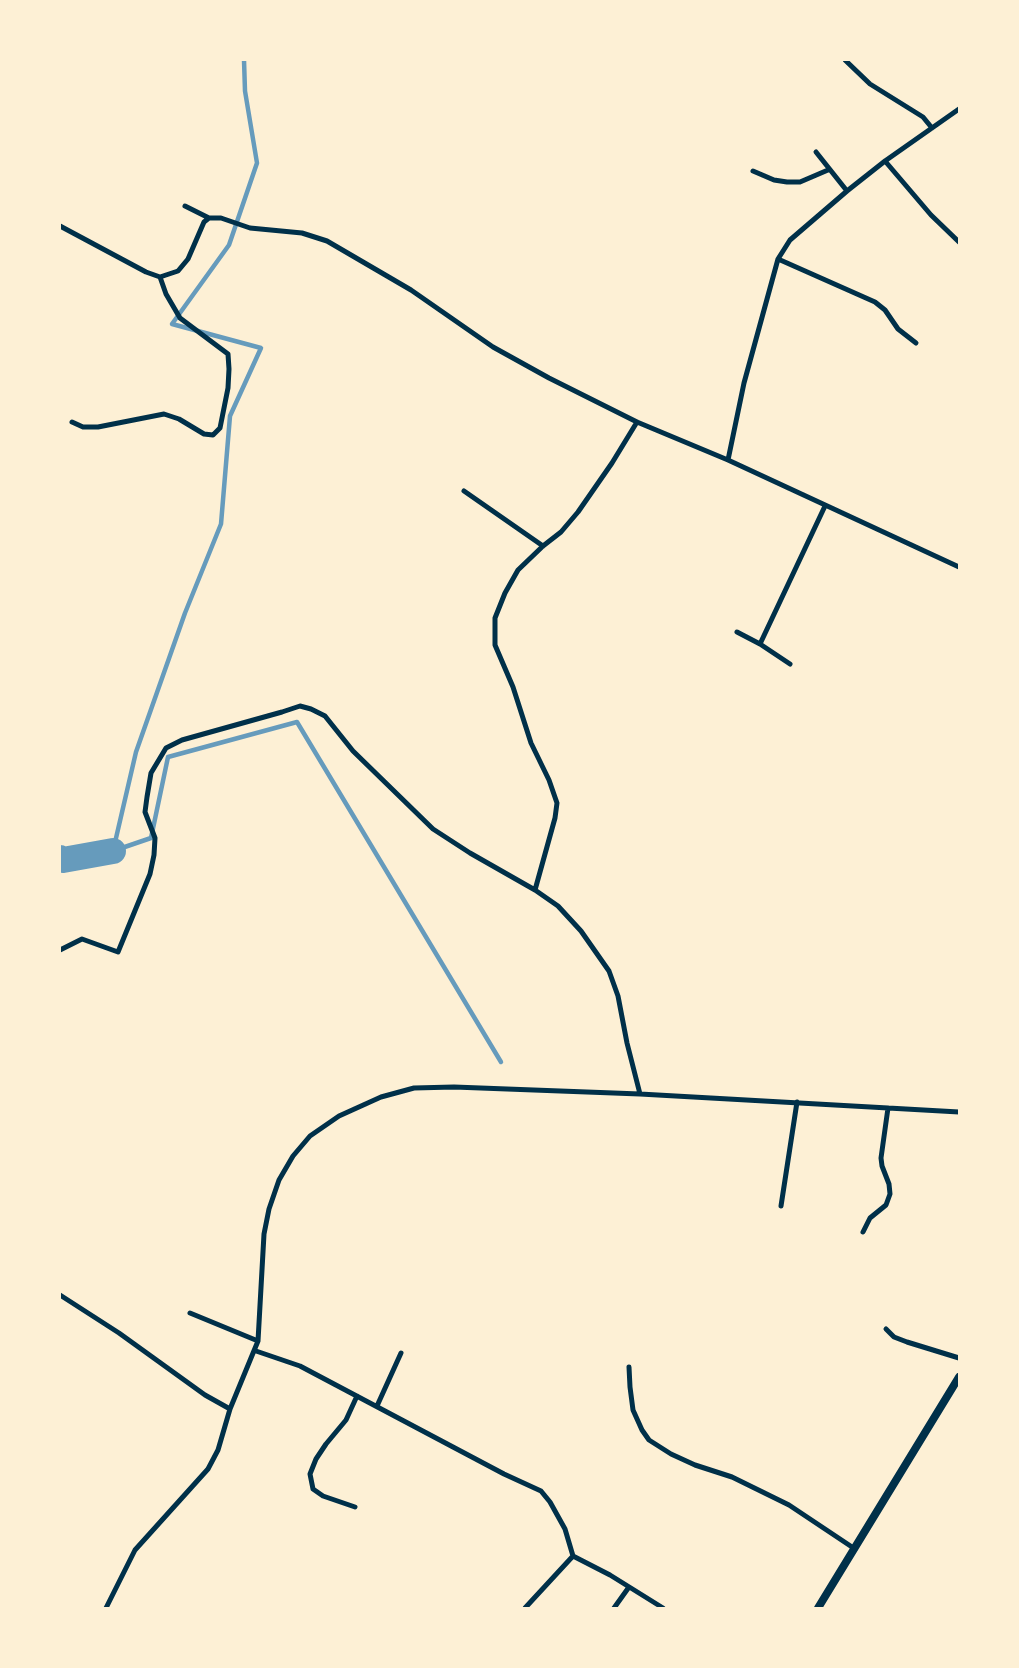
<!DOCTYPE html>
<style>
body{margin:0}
#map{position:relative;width:1019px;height:1668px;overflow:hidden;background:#fdf0d5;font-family:"Work Sans",sans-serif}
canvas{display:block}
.frame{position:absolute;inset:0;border:61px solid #fdf0d5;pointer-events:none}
</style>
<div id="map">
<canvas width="1019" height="1668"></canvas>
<div class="frame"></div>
</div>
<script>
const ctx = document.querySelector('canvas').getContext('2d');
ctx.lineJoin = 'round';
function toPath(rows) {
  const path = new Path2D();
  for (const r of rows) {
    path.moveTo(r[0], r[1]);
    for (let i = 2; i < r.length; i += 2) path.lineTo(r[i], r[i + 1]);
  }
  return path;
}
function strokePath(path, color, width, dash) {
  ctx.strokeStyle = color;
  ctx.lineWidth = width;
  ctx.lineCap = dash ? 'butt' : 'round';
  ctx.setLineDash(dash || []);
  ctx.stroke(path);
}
const stream = toPath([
 [113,851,136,752,185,613,221,524,230,416,261,348,172,324,229,245,257,163,245,91,244,60],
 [113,851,151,838,168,757,297,722,501,1062]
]);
const river = toPath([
 [60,858,63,860,113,851]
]);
const minor = toPath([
 [845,60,870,84,923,117,932,128],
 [816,152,847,191],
 [885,161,931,215,959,242],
 [753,171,774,180,787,182,800,182,828,170],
 [185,206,209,218],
 [60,226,146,272,160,277,178,271,188,259,204,222,209,218,221,218,250,228,302,233,327,241,411,290,493,347,549,378,637,422,728,460,959,567],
 [778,259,875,302,885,310,898,329,916,343],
 [72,422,83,427,98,427,164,414,179,419,204,434,213,435,220,428,228,388,229,369,228,354,180,318,166,294,160,277],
 [728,460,744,383,778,259,790,240,847,191,885,161,959,109],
 [464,491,543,546],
 [737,632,760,644,825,506],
 [760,644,790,664],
 [535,890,555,818,557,803,549,780,531,743,513,687,495,645,495,618,505,593,518,570,543,546,561,532,578,512,612,463,637,422],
 [60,950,82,939,118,952,150,874,154,855,155,838,145,812,147,797,151,773,166,748,182,740,282,712,300,706,311,709,325,716,353,751,433,829,470,853,535,890,558,906,581,931,609,971,618,996,627,1043,640,1094],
 [781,1206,797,1102],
 [863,1232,870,1218,886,1205,890,1194,889,1184,882,1166,881,1158,888,1108],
 [60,1295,119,1333,205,1395,230,1409],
 [190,1313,258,1341],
 [886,1329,894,1337,907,1342,959,1358],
 [256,1351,300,1366,504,1474,541,1491,550,1502,565,1529,573,1556,610,1575,663,1608],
 [629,1367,630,1387,633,1410,642,1430,649,1440,671,1454,695,1465,732,1477,789,1505,855,1549],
 [377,1406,401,1353],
 [355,1507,323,1496,313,1489,310,1474,316,1459,326,1444,346,1420,357,1396],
 [106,1608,135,1550,208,1469,218,1450,230,1409,258,1341,264,1234,269,1209,279,1180,293,1156,310,1136,339,1116,381,1097,414,1088,454,1087,640,1094,959,1112],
 [525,1608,573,1556],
 [614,1608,629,1587]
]);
const tertiary = toPath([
 [818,1608,959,1377]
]);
strokePath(stream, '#669bbc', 4.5);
strokePath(river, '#669bbc', 26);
strokePath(minor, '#003049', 5);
strokePath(tertiary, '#003049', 8);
</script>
